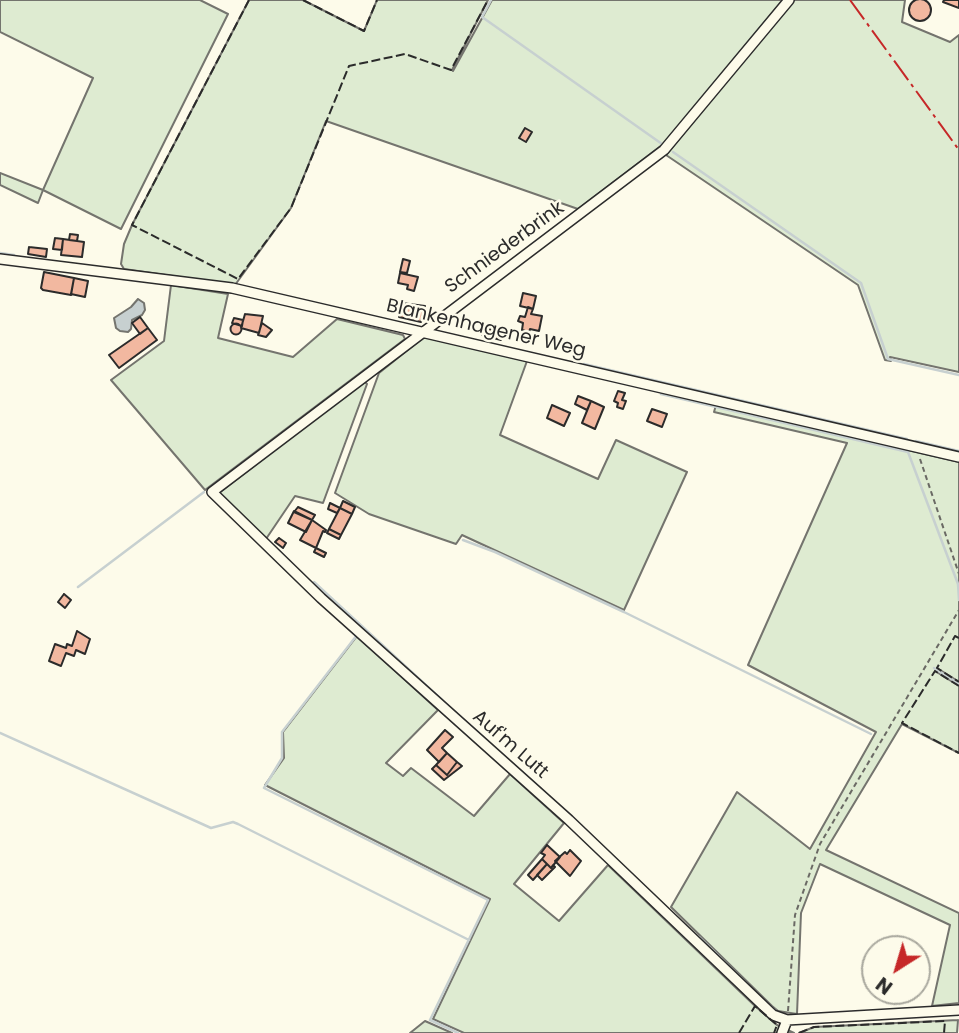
<!DOCTYPE html>
<style>
body{margin:0}
#map{position:relative;width:959px;height:1033px;overflow:hidden;background:#fdfbea;font-family:Poppins,sans-serif}
canvas{display:block}
.north{position:absolute;left:861px;top:935px;width:70px;height:70px;box-sizing:border-box;background:#fdfbea;border:2px solid #a9a89e;border-radius:50%;rotate:217deg;font-size:19px;font-weight:700;line-height:28px;text-align:center;color:#2b2b2b}
.north::after{content:'';display:block;margin:auto;width:24px;height:32px;background:#c62828;clip-path:polygon(50% 0,100% 100%,50% 72%,0 100%)}
</style>
<div id="map">
<canvas width="959" height="1033"></canvas>
<div class="north">N</div>
</div>
<script>
const ctx = document.querySelector('canvas').getContext('2d');
ctx.lineJoin = 'round';
function fill(path, color) {
  ctx.fillStyle = color;
  ctx.fill(path, 'evenodd');
}
function toPath(rows) {
  const path = new Path2D();
  for (const r of rows) {
    if (r.length === 3) {
      path.moveTo(r[0] + r[2], r[1]);
      path.arc(r[0], r[1], r[2], 0, 2 * Math.PI);
      continue;
    }
    path.moveTo(r[0], r[1]);
    for (let i = 2; i < r.length; i += 2) path.lineTo(r[i], r[i + 1]);
  }
  return path;
}
function strokePath(path, color, width, dash) {
  ctx.strokeStyle = color;
  ctx.lineWidth = width;
  ctx.lineCap = dash ? 'butt' : 'round';
  ctx.setLineDash(dash || []);
  ctx.stroke(path);
}
function label(font, color, halo, rows, align = 'center') {
  ctx.font = font + ' Poppins,sans-serif';
  ctx.lineWidth = 5;
  ctx.setLineDash([]);
  ctx.textBaseline = 'middle';
  ctx.strokeStyle = halo;
  ctx.fillStyle = color;
  for (const [text, x, y, turn = 0] of rows) {
    ctx.save();
    ctx.translate(x, y);
    ctx.rotate((+turn || 0) * Math.PI / 180);
    ctx.textAlign = isNaN(turn) ? turn : align;
    if (halo) ctx.strokeText(text, 0, 0);
    ctx.fillText(text, 0, 0);
    ctx.restore();
  }
}
const green = toPath([
 [0,0,200,0,228,14,121,229,43,190,38,203,0,185,0,173,43,190,93,78,0,32,0,0],
 [249,0,303,0,364,31,377,0,488,0,452,70,453,71,492,0,783,0,666,142,578,209,326,121,291,208,235,285,124,269,121,264,124,244,132,225,249,0],
 [793,0,905,0,902,22,950,42,959,35,959,372,890,357,891,361,885,360,858,285,666,155,793,0],
 [171,285,228,294,218,338,293,357,337,319,403,335,405,339,205,490,111,380,164,341,171,285],
 [424,337,527,361,500,435,598,479,616,440,687,472,624,610,462,535,456,544,369,514,335,493,379,373,424,337],
 [364,381,367,384,323,503,295,496,266,539,219,493,364,381],
 [716,405,959,462,959,682,937,668,935,671,959,686,959,753,902,724,826,850,959,913,959,1003,932,1006,950,925,820,864,801,913,797,1014,778,1011,772,1006,671,907,737,792,810,849,876,732,748,665,847,443,714,412,716,405],
 [357,636,438,710,386,763,403,776,411,768,474,816,510,774,564,823,514,884,559,921,608,865,755,1006,777,1025,794,1033,464,1033,433,1019,490,899,265,785,284,758,283,732,357,636],
 [958,1020,957,1033,799,1033,814,1027,958,1020],
 [425,1021,452,1033,410,1033,425,1021]
]);
const water = toPath([
 [138,299,144,303,145,310,142,315,132,320,131,329,128,332,120,331,116,328,114,318,131,307,138,299]
]);
const stream = toPath([
 [491,0,482,17,662,144],
 [673,152,861,283,888,359,959,375],
 [0,253,14,255],
 [584,364,907,439],
 [661,394,908,452,958,584,959,600],
 [916,441,959,451],
 [463,540,495,552,624,612,871,734],
 [314,582,442,700],
 [78,587,204,492],
 [357,635,282,732,282,758,264,788,488,900,430,1020,458,1033],
 [934,668,959,684],
 [0,733,211,828,233,822,238,824,469,940],
 [501,754,541,789],
 [537,797,552,811],
 [662,915,759,1007],
 [699,937,747,984],
 [769,1005,776,1011]
]);
const building = toPath([
 [920,10,11],
 [944,0,959,0,959,8,943,2,944,0],
 [525,128,532,132,526,142,519,138,525,128],
 [70,234,78,235,77,241,69,240,70,234],
 [55,238,63,239,62,250,53,249,55,238],
 [63,239,84,242,82,257,61,255,63,239],
 [29,247,47,249,46,257,28,254,29,247],
 [403,259,410,261,407,273,400,272,403,259],
 [44,272,74,278,71,295,43,290,41,288,44,272],
 [400,273,418,277,414,291,407,289,408,285,398,283,400,273],
 [74,278,88,281,85,297,71,294,74,278],
 [523,293,536,296,533,309,520,306,523,293],
 [393,301,402,303,400,312,391,310,393,301],
 [402,303,425,306,421,322,399,317,402,303],
 [528,307,533,309,531,314,542,316,539,331,530,329,529,332,522,330,523,323,518,321,520,316,525,317,528,307],
 [245,314,263,316,259,333,241,328,245,314],
 [140,317,148,328,140,334,132,323,140,317],
 [234,318,243,320,242,326,232,323,234,318],
 [262,323,272,330,266,337,258,335,262,323],
 [236,329,5.5],
 [148,328,157,340,119,368,109,355,148,328],
 [483,328,503,332,501,340,482,335,483,328],
 [618,391,625,393,622,400,626,401,623,409,617,407,618,403,614,401,618,391],
 [578,396,591,401,587,410,575,404,578,396],
 [591,401,604,407,595,429,582,423,591,401],
 [552,405,570,413,564,426,547,418,552,405],
 [652,409,667,414,662,427,647,421,652,409],
 [343,501,355,507,352,514,340,508,343,501],
 [330,503,340,508,337,513,328,509,330,503],
 [298,507,315,515,312,520,294,512,298,507],
 [340,508,352,514,341,535,329,529,340,508],
 [294,511,312,520,306,532,288,523,294,511],
 [312,520,326,530,325,532,323,531,316,548,300,540,312,520],
 [329,529,341,535,339,539,327,533,329,529],
 [279,538,286,543,283,548,275,542,279,538],
 [316,548,326,553,324,557,314,552,316,548],
 [64,594,71,600,65,608,58,602,64,594],
 [77,631,90,639,85,654,76,650,74,656,66,653,61,666,49,661,55,644,66,648,67,644,72,646,77,631],
 [445,730,453,737,442,748,447,753,439,762,427,750,445,730],
 [447,753,457,762,447,775,436,765,447,753],
 [457,762,462,766,444,780,432,769,436,765,447,775,457,762],
 [547,845,560,857,551,868,542,859,545,855,541,853,547,845],
 [570,850,581,861,570,876,555,861,565,852,567,854,570,850],
 [542,859,547,864,533,880,528,875,542,859],
 [547,864,551,868,553,865,555,867,542,880,537,875,547,864]
]);
const path = toPath([
 [920,459,959,574],
 [788,1011,795,915,820,844,959,610]
]);
const minor = toPath([
 [789,0,664,150,212,492,321,598,569,820,773,1015,787,1020,959,1010],
 [0,259,232,288,959,457],
 [782,1033,787,1020]
]);
const fence = toPath([
 [249,0,132,225,238,279,291,208,349,66,405,54,451,70,488,0],
 [303,0,364,31,377,0],
 [959,638,955,636,937,668,959,682],
 [959,686,935,671,902,723,959,753],
 [739,1033,755,1006,777,1025,774,1033],
 [799,1033,814,1027,945,1021,944,1033]
]);
const power = toPath([
 [850,0,959,150]
]);
const streetNames = [
 ["Schniederbrink",505,248,-36],
 ["Blankenhagener Weg",486,329,13],
 ["Auf'm Lutt",510,745,41]
];
fill(green, '#deebd1');
strokePath(green, '#74746e', 2);
fill(water, '#c7d0d0');
strokePath(water, '#74746e', 2);
strokePath(stream, '#c7d0d0', 2.5);
fill(building, '#f2b8a0');
strokePath(building, '#2b2b2b', 2);
strokePath(minor, '#2b2b2b', 12);
strokePath(path, '#6a6964', 2, [5, 3.5]);
strokePath(minor, '#fdfbea', 9);
strokePath(fence, '#2b2b2b', 2, [9, 3.5]);
strokePath(power, '#c62828', 2, [24, 5, 3.5, 5]);
label('19px', '#2b2b2b', '#fdfbea', streetNames);
</script>
